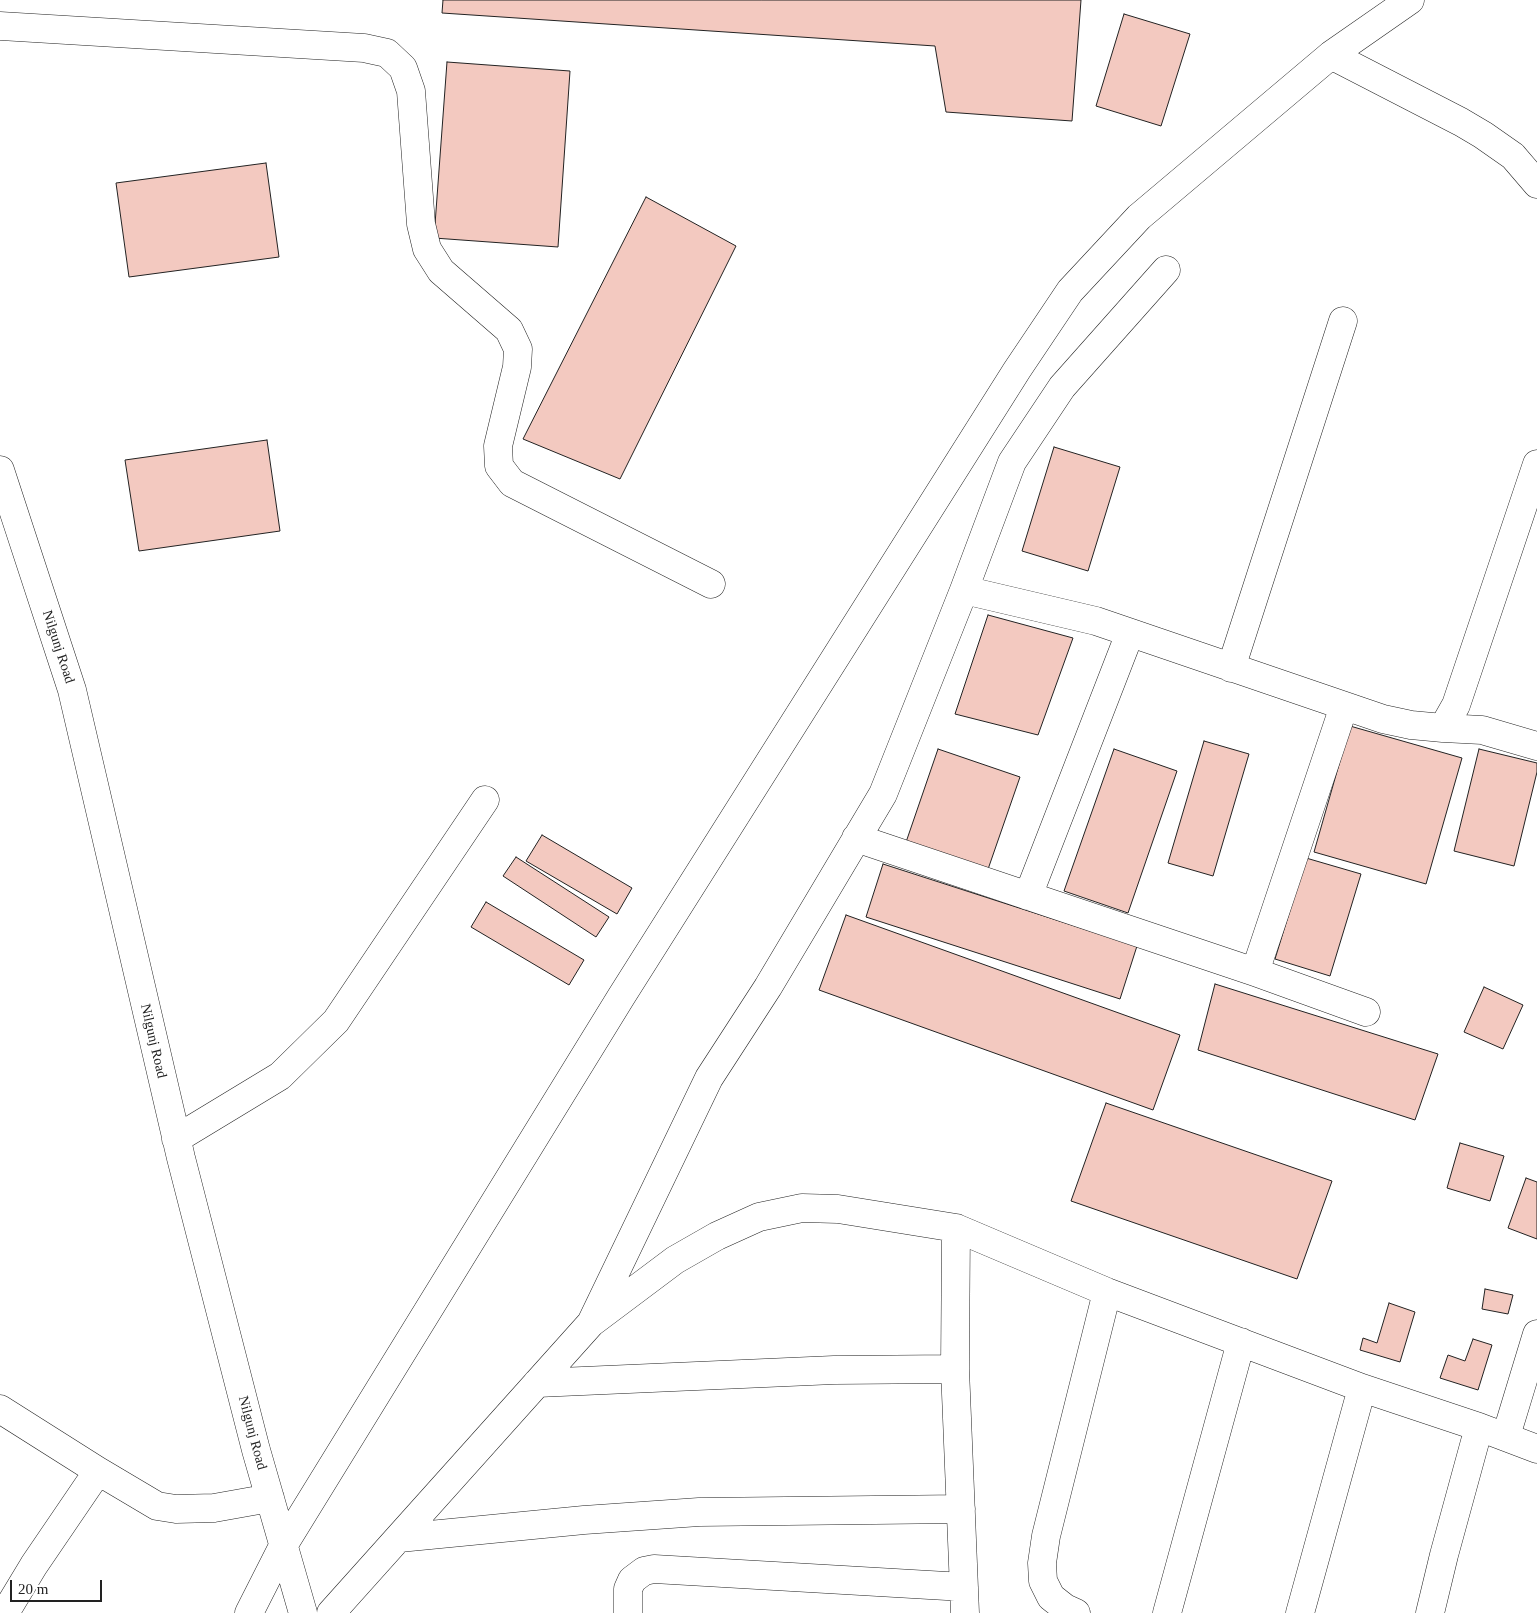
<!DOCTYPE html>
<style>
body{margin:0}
#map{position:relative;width:1537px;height:1613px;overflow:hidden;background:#fff;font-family:Georgia,serif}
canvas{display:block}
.scale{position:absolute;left:10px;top:1580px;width:92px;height:22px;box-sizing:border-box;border:2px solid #222;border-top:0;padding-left:6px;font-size:15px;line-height:18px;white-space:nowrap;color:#222;-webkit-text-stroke:4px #fff;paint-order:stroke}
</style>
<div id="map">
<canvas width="1537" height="1613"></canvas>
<div class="scale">20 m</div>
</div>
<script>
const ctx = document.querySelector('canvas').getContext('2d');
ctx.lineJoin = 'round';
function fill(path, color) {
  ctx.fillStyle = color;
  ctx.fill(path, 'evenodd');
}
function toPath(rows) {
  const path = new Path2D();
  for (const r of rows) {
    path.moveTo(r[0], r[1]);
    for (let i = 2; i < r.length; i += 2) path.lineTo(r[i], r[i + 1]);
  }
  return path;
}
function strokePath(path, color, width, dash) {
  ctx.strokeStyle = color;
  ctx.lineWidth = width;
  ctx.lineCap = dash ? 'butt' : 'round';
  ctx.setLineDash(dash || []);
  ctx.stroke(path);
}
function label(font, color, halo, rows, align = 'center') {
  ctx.font = font + ' Georgia,serif';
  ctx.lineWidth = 4;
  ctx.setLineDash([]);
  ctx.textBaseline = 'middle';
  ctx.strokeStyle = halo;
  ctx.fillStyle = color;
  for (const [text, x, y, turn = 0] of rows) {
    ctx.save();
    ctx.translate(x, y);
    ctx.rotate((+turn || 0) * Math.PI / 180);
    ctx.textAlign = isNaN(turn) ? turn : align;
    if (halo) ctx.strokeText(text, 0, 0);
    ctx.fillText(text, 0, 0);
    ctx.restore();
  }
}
const building = toPath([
 [443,0,1081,0,1072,121,946,112,935,46,442,13,443,0],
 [1124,14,1190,34,1161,126,1096,106,1124,14],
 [447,62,570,71,558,247,434,238,447,62],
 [266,163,279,257,129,277,116,183,266,163],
 [646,197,736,246,620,479,523,439,646,197],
 [267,440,280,531,139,551,125,460,267,440],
 [1054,447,1120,467,1088,571,1022,551,1054,447],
 [988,615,1073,638,1038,735,955,714,988,615],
 [1350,726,1462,758,1426,884,1314,852,1350,726],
 [1204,741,1249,754,1213,876,1168,863,1204,741],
 [938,749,1020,777,986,875,904,848,938,749],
 [1114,749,1177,771,1128,913,1064,891,1114,749],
 [1479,749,1537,763,1537,772,1514,866,1454,851,1479,749],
 [542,835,632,888,617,914,526,861,542,835],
 [516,857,609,917,596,937,503,876,516,857],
 [1306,858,1361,874,1330,976,1275,959,1306,858],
 [883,864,1137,946,1120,999,866,917,883,864],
 [486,902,584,960,569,985,471,927,486,902],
 [846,915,1180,1035,1153,1110,819,990,846,915],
 [1215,984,1438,1054,1415,1120,1198,1050,1215,984],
 [1484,987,1523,1005,1503,1049,1464,1032,1484,987],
 [1106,1103,1332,1181,1297,1279,1071,1201,1106,1103],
 [1460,1143,1504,1156,1490,1201,1447,1188,1460,1143],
 [1526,1178,1537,1182,1537,1239,1508,1228,1526,1178],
 [1485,1289,1513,1295,1508,1314,1482,1309,1485,1289],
 [1389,1303,1415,1312,1400,1362,1360,1350,1363,1338,1377,1343,1389,1303],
 [1473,1339,1492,1345,1478,1390,1440,1378,1448,1355,1465,1361,1473,1339]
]);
const minor = toPath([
 [0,26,364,48,387,53,403,68,411,91,421,224,427,249,441,271,509,330,518,349,517,367,498,446,499,466,512,483,711,584],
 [1331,55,1461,122,1483,135,1513,156,1537,184],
 [0,470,72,690,181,1158,256,1450,303,1613],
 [964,590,1012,462,1062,387,1166,270],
 [1231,668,1343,321],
 [1443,728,1482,730,1537,746],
 [856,838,1255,972,1366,1012],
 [1028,896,1130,633],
 [1255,972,1344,706],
 [176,1139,280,1076,336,1021,485,800],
 [956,1228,955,1369,965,1613],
 [591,1323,709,1078,768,987,883,794,964,590,1096,621,1383,719,1411,725,1443,728,1456,705,1537,464],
 [537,1383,834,1370,955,1369],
 [0,1409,98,1471,34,1565,5,1613],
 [1506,1436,1537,1334],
 [98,1471,157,1506,176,1509,214,1508,270,1498],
 [399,1538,584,1520,699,1512,961,1509],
 [249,1613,283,1546,621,997,1017,370,1070,291,1139,217,1331,55,1410,0],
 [331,1613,591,1323,675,1260,717,1236,759,1217,802,1208,838,1209,956,1228,1107,1292,1362,1388,1479,1427,1537,1449],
 [628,1613,628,1589,632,1580,644,1571,654,1569,964,1587],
 [1076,1613,1065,1608,1051,1597,1043,1581,1042,1563,1046,1536,1107,1292],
 [1167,1613,1241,1342],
 [1300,1613,1362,1388],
 [1430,1613,1444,1555,1479,1427]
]);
const streetNames = [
 ["Nilgunj Road",58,647,72],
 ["Nilgunj Road",153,1041,77],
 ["Nilgunj Road",252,1433,75]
];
fill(building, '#f3c9c0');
strokePath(building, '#222', 1);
strokePath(minor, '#222', 29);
strokePath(minor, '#fff', 28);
label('14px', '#222', '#fff', streetNames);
</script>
